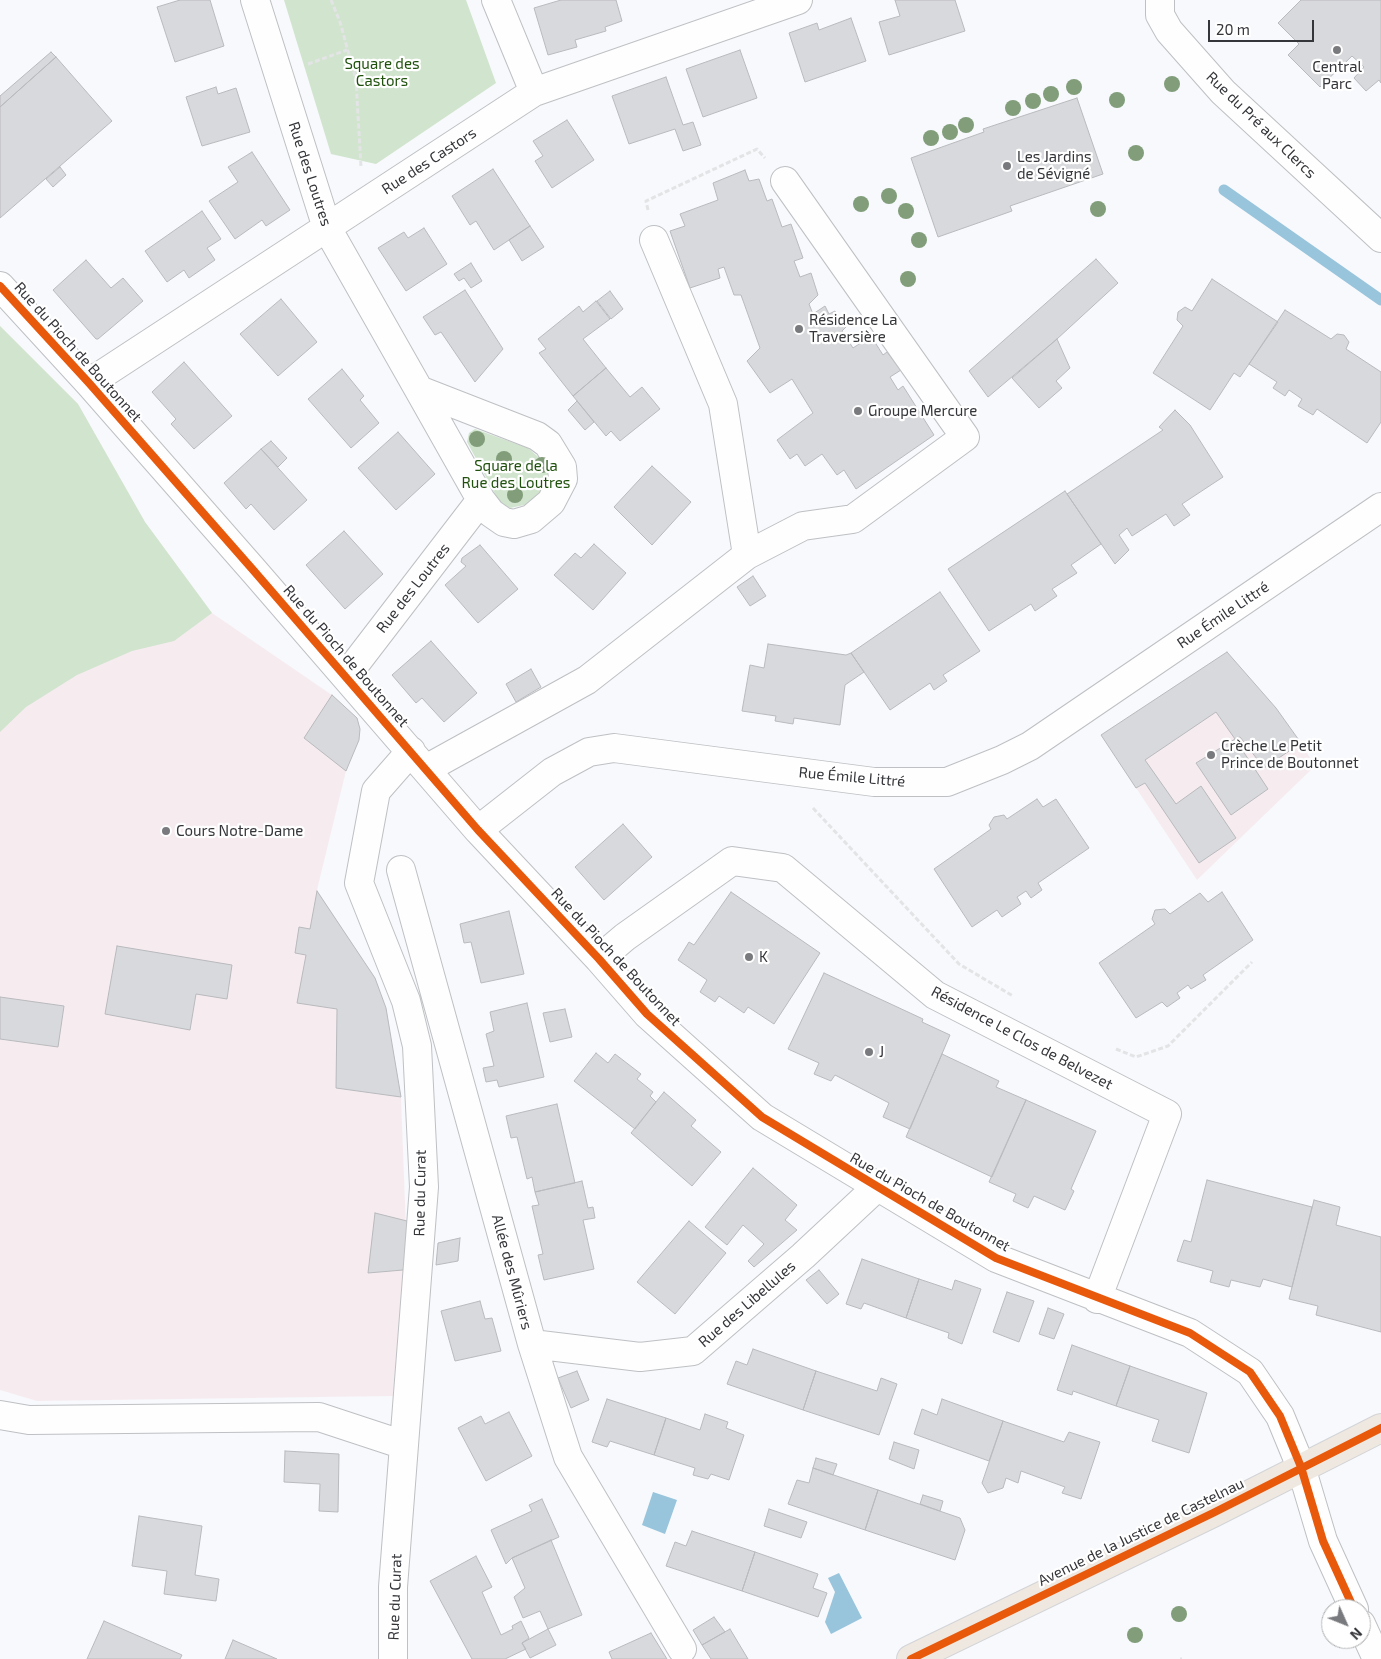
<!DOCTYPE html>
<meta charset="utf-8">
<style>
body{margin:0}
#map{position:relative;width:1381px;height:1659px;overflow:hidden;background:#f7f9fc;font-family:"Exo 2",sans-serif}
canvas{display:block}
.north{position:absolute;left:1321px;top:1599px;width:50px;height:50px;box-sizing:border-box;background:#fff;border:1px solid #aeafb0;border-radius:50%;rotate:134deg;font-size:14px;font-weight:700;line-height:20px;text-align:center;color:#35363a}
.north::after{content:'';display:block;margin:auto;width:18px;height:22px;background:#797a7e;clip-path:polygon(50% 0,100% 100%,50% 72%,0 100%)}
.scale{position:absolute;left:1208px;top:20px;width:106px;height:22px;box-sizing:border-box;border:2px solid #35363a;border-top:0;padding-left:6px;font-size:15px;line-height:18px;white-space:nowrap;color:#35363a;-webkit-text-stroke:4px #fff;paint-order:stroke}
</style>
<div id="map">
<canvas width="1381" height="1659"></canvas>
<div class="north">N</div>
<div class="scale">20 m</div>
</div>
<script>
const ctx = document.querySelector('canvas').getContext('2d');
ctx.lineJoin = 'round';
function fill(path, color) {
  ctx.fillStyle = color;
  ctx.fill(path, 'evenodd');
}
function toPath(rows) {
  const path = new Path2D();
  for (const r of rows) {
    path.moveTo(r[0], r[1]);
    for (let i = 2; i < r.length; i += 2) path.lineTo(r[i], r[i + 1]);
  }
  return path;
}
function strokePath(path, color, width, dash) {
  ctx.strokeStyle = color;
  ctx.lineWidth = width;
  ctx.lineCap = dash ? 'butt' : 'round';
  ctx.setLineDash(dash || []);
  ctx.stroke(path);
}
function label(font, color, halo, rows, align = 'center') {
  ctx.font = font + ' "Exo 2",sans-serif';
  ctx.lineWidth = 4.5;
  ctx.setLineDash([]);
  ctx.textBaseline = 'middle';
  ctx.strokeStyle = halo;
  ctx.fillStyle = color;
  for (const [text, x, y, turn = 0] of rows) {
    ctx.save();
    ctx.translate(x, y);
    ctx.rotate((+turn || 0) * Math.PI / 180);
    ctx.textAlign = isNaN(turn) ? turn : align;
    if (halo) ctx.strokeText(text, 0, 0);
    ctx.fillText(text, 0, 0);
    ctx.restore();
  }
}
const education = toPath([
 [0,326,78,404,145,522,212,613,332,695,357,718,360,729,359,740,346,771,317,890,375,978,386,1008,401,1097,407,1256,403,1270,393,1396,37,1401,0,1390],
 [1227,652,1301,743,1315,766,1197,880,1101,735]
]);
const green = toPath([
 [284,0,466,0,496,83,376,164,331,154],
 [0,326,78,404,145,522,212,613,174,641,132,651,77,675,26,707,0,732],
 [475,429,528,448,544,462,548,473,544,490,529,504,510,508,500,503,467,442,469,433]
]);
const water = toPath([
 [653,1492,677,1500,665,1534,642,1525],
 [839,1573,862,1618,831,1634,825,1622,835,1592,828,1578]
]);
const stream = toPath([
 [1224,190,1381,300]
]);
const building = toPath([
 [180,0,210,0,224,46,175,62,157,7,180,0],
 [561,0,616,0,622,21,605,27,606,31,575,40,577,47,548,55,534,8,561,0],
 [895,0,955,0,965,31,889,55,879,22,900,16,895,0],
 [1301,0,1381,0,1381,83,1379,80,1366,91,1354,78,1364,67,1352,56,1320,87,1288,55,1299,44,1278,23,1301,0],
 [851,18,866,61,805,82,789,33,817,23,819,30,851,18],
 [740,50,757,98,703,117,686,69,740,50],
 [51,52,56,57,0,107,0,96,51,52],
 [56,57,112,121,0,218,0,107,56,57],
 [666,77,683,125,693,122,701,145,683,151,675,129,629,144,612,96,666,77],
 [216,87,218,94,236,88,250,132,202,146,186,97,216,87],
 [1077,98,1103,174,1010,206,1012,211,938,237,911,158,984,132,983,129,1077,98],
 [567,120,594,160,552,188,535,161,543,156,533,141,567,120],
 [252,152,290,210,266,226,262,220,235,239,209,201,238,182,228,167,252,152],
 [60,167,66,175,53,187,46,179,60,167],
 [493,169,530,226,494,250,476,221,470,225,452,196,493,169],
 [745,170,749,181,759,179,767,201,772,199,782,227,791,224,803,258,794,261,800,277,811,273,818,295,809,304,813,314,825,306,829,314,835,311,846,327,842,331,853,348,871,336,883,355,887,352,901,370,890,377,898,390,903,386,934,435,856,489,844,470,837,475,822,454,805,466,797,454,790,459,777,440,813,413,792,379,770,393,747,361,760,348,741,295,734,295,724,267,718,269,720,278,690,288,670,231,685,226,680,214,718,200,713,183,745,170],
 [202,211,221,239,207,248,215,260,189,278,184,270,167,282,145,251,202,211],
 [530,226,544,247,522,261,509,240,530,226],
 [424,228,447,264,406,291,378,248,404,232,408,238,424,228],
 [1096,259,1118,283,1057,339,988,397,969,371,1096,259],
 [86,260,111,288,123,278,143,301,98,339,96,339,53,290,86,260],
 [471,263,482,281,471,288,464,278,459,281,454,274,471,263],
 [1212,279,1278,322,1240,377,1234,373,1210,410,1153,373,1183,326,1177,320,1178,312,1185,307,1192,311,1212,279],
 [465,290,503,349,475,382,441,332,435,335,423,317,465,290],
 [610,291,623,309,611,319,597,301,610,291],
 [281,299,317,342,278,376,240,334,281,299],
 [596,301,610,319,583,339,606,368,573,396,539,353,546,349,538,339,579,306,583,312,596,301],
 [1285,310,1331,339,1337,334,1344,335,1349,342,1346,349,1381,372,1381,422,1367,443,1317,409,1313,415,1298,406,1302,399,1289,390,1285,396,1273,388,1277,382,1249,364,1285,310],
 [1057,339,1070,368,1056,381,1062,388,1039,408,1012,378,1057,339],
 [184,362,232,416,194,449,171,424,176,419,152,392,184,362],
 [606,368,630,397,642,387,660,409,620,441,611,431,606,436,573,396,606,368],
 [342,369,364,396,360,400,379,423,351,448,308,399,342,369],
 [577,401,594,422,585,430,568,410,577,401],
 [1175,410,1190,425,1223,477,1182,504,1190,515,1174,526,1166,514,1132,536,1127,528,1119,535,1129,550,1115,564,1067,494,1163,430,1159,427,1175,410],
 [398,432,435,474,396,510,358,468,398,432],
 [271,441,287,458,278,467,261,449,271,441],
 [261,449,307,500,274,530,251,504,246,509,224,483,261,449],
 [652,466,691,502,652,545,614,507,652,466],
 [1065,491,1101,544,1071,565,1077,573,1052,589,1057,596,1035,611,1031,604,989,631,948,569,1065,491],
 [344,531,383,574,345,609,306,565,344,531],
 [594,544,626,573,593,610,554,575,575,553,581,558,594,544],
 [480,545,518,589,478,623,445,585,466,566,461,562,462,558,480,545],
 [753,576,766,596,750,606,737,587,753,576],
 [940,592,980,651,943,675,947,681,934,690,930,683,890,710,851,653,940,592],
 [431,641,477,693,444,722,422,698,416,703,392,675,431,641],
 [768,644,846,655,851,653,864,672,845,685,840,725,794,718,793,724,775,721,776,716,742,711,750,665,764,668,768,644],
 [1227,652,1276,708,1301,743,1264,768,1240,737,1235,739,1216,712,1145,760,1176,804,1201,786,1236,838,1199,863,1145,783,1136,788,1101,735,1227,652],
 [531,669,541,687,516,702,506,684,531,669],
 [332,695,357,718,360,729,359,740,346,771,304,738,332,695],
 [1235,739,1268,789,1231,815,1196,763,1235,739],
 [1037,799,1043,807,1056,799,1089,848,1038,883,1042,890,1031,898,1026,891,1017,897,1021,904,1002,917,997,910,972,927,934,869,991,829,989,825,994,817,1004,815,1007,819,1037,799],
 [623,824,652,857,604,900,575,867,623,824],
 [317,891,375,978,386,1008,401,1097,336,1088,337,1009,297,1003,306,955,295,953,299,927,310,929,317,891],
 [731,892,820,953,774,1024,748,1007,744,1013,719,996,715,1002,700,992,707,980,678,960,689,942,694,945,731,892],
 [1222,892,1253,940,1203,975,1206,980,1191,989,1188,985,1177,993,1180,998,1167,1007,1162,1002,1136,1018,1099,963,1155,924,1152,919,1155,910,1165,909,1170,914,1200,893,1208,902,1222,892],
 [509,911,524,974,481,983,471,942,464,943,460,924,509,911],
 [117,946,232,965,227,999,196,994,190,1030,105,1014,117,946],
 [824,973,923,1019,922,1022,950,1035,910,1129,883,1117,889,1103,835,1075,831,1081,814,1074,819,1063,788,1049,824,973],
 [0,997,64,1006,58,1047,0,1039,0,997],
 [527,1003,544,1077,499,1087,497,1080,486,1082,483,1068,494,1066,486,1034,494,1031,490,1012,527,1003],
 [565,1009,572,1037,550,1042,543,1013,565,1009],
 [596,1053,608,1063,615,1054,641,1074,637,1079,653,1092,650,1096,656,1102,635,1129,574,1081,596,1053],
 [942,1054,999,1081,996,1087,1026,1100,992,1177,906,1137,942,1054],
 [664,1092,696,1120,691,1126,721,1152,692,1186,631,1133,664,1092],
 [1026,1100,1096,1131,1071,1189,1074,1191,1065,1210,1034,1196,1028,1208,1013,1201,1016,1194,989,1182,1026,1100],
 [557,1104,575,1183,535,1192,532,1177,527,1179,517,1137,511,1138,506,1116,557,1104],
 [753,1168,797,1205,785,1220,797,1230,754,1267,748,1261,764,1244,743,1225,727,1245,705,1227,753,1168],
 [1207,1180,1312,1207,1292,1287,1263,1279,1260,1287,1231,1280,1229,1287,1210,1282,1213,1271,1177,1261,1184,1240,1191,1242,1207,1180],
 [582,1181,588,1208,593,1207,595,1218,583,1220,594,1269,544,1280,538,1255,543,1254,532,1206,539,1205,535,1192,582,1181],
 [1314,1200,1340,1207,1336,1225,1381,1237,1381,1332,1316,1315,1318,1306,1289,1299,1314,1200],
 [375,1213,407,1221,407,1256,403,1270,368,1273,375,1213],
 [689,1221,726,1253,675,1314,637,1282,689,1221],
 [460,1238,458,1261,436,1265,438,1243,460,1238],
 [862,1259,919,1279,906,1318,864,1303,861,1309,846,1304,862,1259],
 [819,1270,839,1294,827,1304,806,1280,819,1270],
 [919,1279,952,1290,955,1280,981,1289,962,1344,948,1338,949,1333,906,1318,919,1279],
 [1007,1292,1034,1301,1019,1342,993,1332,1007,1292],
 [480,1301,485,1319,492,1318,501,1351,455,1361,441,1311,480,1301],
 [1048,1308,1064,1314,1054,1339,1039,1334,1048,1308],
 [1072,1345,1130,1366,1116,1406,1073,1391,1072,1395,1057,1390,1072,1345],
 [753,1349,816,1371,803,1410,727,1384,736,1361,747,1365,753,1349],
 [1130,1366,1207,1393,1189,1453,1152,1441,1159,1420,1116,1406,1130,1366],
 [577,1371,589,1400,571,1408,558,1378,577,1371],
 [816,1371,877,1391,881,1378,897,1384,879,1435,803,1410,816,1371],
 [607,1399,666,1418,654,1455,610,1441,607,1447,592,1442,607,1399],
 [942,1399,1003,1421,989,1461,914,1434,922,1409,937,1415,942,1399],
 [509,1412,532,1456,486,1481,458,1428,481,1416,485,1424,509,1412],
 [705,1414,728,1422,726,1428,744,1435,729,1480,711,1474,708,1479,693,1475,695,1468,654,1455,666,1418,700,1430,705,1414],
 [1003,1421,1064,1442,1069,1432,1100,1442,1081,1499,1062,1493,1065,1487,1021,1471,1018,1483,1006,1478,1003,1488,988,1493,982,1483,1003,1421],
 [894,1442,919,1450,914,1469,889,1459,894,1442],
 [285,1451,339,1454,338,1512,319,1511,320,1484,284,1482,285,1451],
 [816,1458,837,1464,833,1475,813,1468,816,1458],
 [813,1468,878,1490,865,1530,788,1504,797,1480,809,1483,813,1468],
 [878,1490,960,1518,965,1530,955,1560,865,1530,878,1490],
 [923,1495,943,1501,940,1511,920,1504,923,1495],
 [542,1499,559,1537,512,1558,506,1564,491,1530,532,1511,529,1505,542,1499],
 [769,1509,807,1522,801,1538,764,1526,769,1509],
 [139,1516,202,1526,195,1575,219,1579,216,1601,164,1594,167,1571,132,1566,139,1516],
 [692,1531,755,1552,742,1591,666,1566,675,1542,686,1546,692,1531],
 [551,1540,582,1615,548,1629,540,1611,523,1618,514,1597,525,1588,512,1558,551,1540],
 [755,1552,818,1574,813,1588,827,1593,818,1617,742,1591,755,1552],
 [476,1556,492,1587,482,1592,501,1635,513,1629,512,1626,521,1621,529,1638,522,1643,526,1649,505,1659,472,1659,430,1581,476,1556],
 [714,1617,725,1632,702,1645,693,1630,714,1617],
 [104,1621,182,1655,180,1659,87,1659,104,1621],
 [548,1629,556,1645,530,1658,522,1643,548,1629],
 [730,1629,748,1659,711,1659,702,1645,730,1629],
 [651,1633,667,1659,612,1659,609,1652,651,1633],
 [233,1640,277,1659,225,1659,233,1640]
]);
const path = toPath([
 [331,0,340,22,356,80,361,167],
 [308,64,347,50],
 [648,210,646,201,757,149,765,158],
 [813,808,959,964,1013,996],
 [1116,1049,1136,1057,1168,1046,1252,962],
 [1180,1659,1182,1659]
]);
const minor = toPath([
 [255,0,327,228,419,390,481,500,491,513,504,522,514,524,531,519,551,502,563,479,562,467,548,444,537,436,419,390],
 [496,0,534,92],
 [1160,0,1160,15,1169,31,1223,92,1381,238],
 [0,286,89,383,254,571,478,830,599,959,647,1014,762,1117,996,1258,1190,1333,1250,1372,1280,1416,1301,1467,1323,1541,1354,1609],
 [89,383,534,92,798,0],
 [747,555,803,526,853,519,965,437,785,181],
 [346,676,481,500],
 [426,769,587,680,747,555,723,404,654,240],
 [478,830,552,772,589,752,614,748,874,782,947,782,1002,760,1030,746,1381,507],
 [401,870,532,1344,568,1457,682,1649],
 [599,959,625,937,732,861,783,868,935,995,1167,1114,1097,1299],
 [532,1344,640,1357,693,1351,803,1256,876,1188],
 [0,1415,29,1420,319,1417,404,1445],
 [1361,1624,1377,1659],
 [393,1659,393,1587,424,1187,417,1046,406,1001,359,883,376,791,411,751]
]);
const major = toPath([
 [911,1659,1213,1513,1381,1428]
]);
const cycleway = toPath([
 [0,286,89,383,254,571,478,830,599,959,647,1014,762,1117,996,1258,1190,1333,1250,1372,1280,1416,1301,1467,1323,1541,1354,1609],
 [911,1659,1213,1513,1381,1428]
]);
const trees = [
 [1172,84],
 [1074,87],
 [1051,94],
 [1117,100],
 [1033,101],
 [1013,108],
 [966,125],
 [950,132],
 [931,138],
 [1136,153],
 [889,196],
 [861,204],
 [1098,209],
 [906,211],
 [919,240],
 [908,279],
 [477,439],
 [504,459],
 [542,465],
 [515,495],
 [1179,1614],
 [1135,1635]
];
const markers = [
 [1337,50,5,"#797a7e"],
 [1007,166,5,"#797a7e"],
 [799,329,5,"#797a7e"],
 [858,411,5,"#797a7e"],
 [1211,755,5,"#797a7e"],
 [166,831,5,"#797a7e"],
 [749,957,5,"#797a7e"],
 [869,1052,5,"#797a7e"]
];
const parkNames = [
 ["Square des",382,64],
 ["Castors",382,81],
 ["Square de la",516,466],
 ["Rue des Loutres",516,483]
];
const poiNames = [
 ["Central",1337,67,"center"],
 ["Parc",1337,84,"center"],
 ["Les Jardins",1017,157],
 ["de Sévigné",1017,174],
 ["Résidence La",809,320],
 ["Traversière",809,337],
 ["Groupe Mercure",868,411],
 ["Crèche Le Petit",1221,746],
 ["Prince de Boutonnet",1221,763],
 ["Cours Notre-Dame",176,831],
 ["K",759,957],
 ["J",879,1052]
];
const streetNames = [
 ["Rue du Pré aux Clercs",1261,125,44],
 ["Rue des Castors",429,161,-33],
 ["Rue des Loutres",310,174,72],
 ["Rue du Pioch de Boutonnet",78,352,48],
 ["Rue des Loutres",413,588,-52],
 ["Rue Émile Littré",1223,615,-34],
 ["Rue du Pioch de Boutonnet",346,656,49],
 ["Rue Émile Littré",852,777,5],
 ["Rue du Pioch de Boutonnet",616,957,47],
 ["Résidence Le Clos de Belvezet",1022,1038,28],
 ["Rue du Curat",420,1193,-89],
 ["Rue du Pioch de Boutonnet",930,1202,30],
 ["Allée des Mûriers",512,1272,75],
 ["Rue des Libellules",747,1304,-41],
 ["Avenue de la Justice de Castelnau",1141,1532,-26],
 ["Rue du Curat",395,1597,-88]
];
fill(education, '#f6ecf0');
fill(green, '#d1e4ce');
fill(water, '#98c4dc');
strokePath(stream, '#98c4dc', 11);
fill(building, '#d8d9dc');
strokePath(building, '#b9babd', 1);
strokePath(minor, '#bec0c3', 30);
strokePath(major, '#d3d4d7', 30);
strokePath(path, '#e3e4e5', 3, [5, 2.5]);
strokePath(minor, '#fefeff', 28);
strokePath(major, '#eee8e0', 28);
strokePath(cycleway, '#e8590c', 8);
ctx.fillStyle = '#819d79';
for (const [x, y] of trees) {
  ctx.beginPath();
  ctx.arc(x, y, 8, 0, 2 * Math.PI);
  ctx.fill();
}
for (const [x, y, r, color] of markers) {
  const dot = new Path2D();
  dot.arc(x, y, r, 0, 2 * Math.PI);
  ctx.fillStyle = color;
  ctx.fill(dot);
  strokePath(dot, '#fff', 2);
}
label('15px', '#20510d', '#fff', parkNames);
label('15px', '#35363a', '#fff', poiNames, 'left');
label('15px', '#35363a', '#fff', streetNames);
</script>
